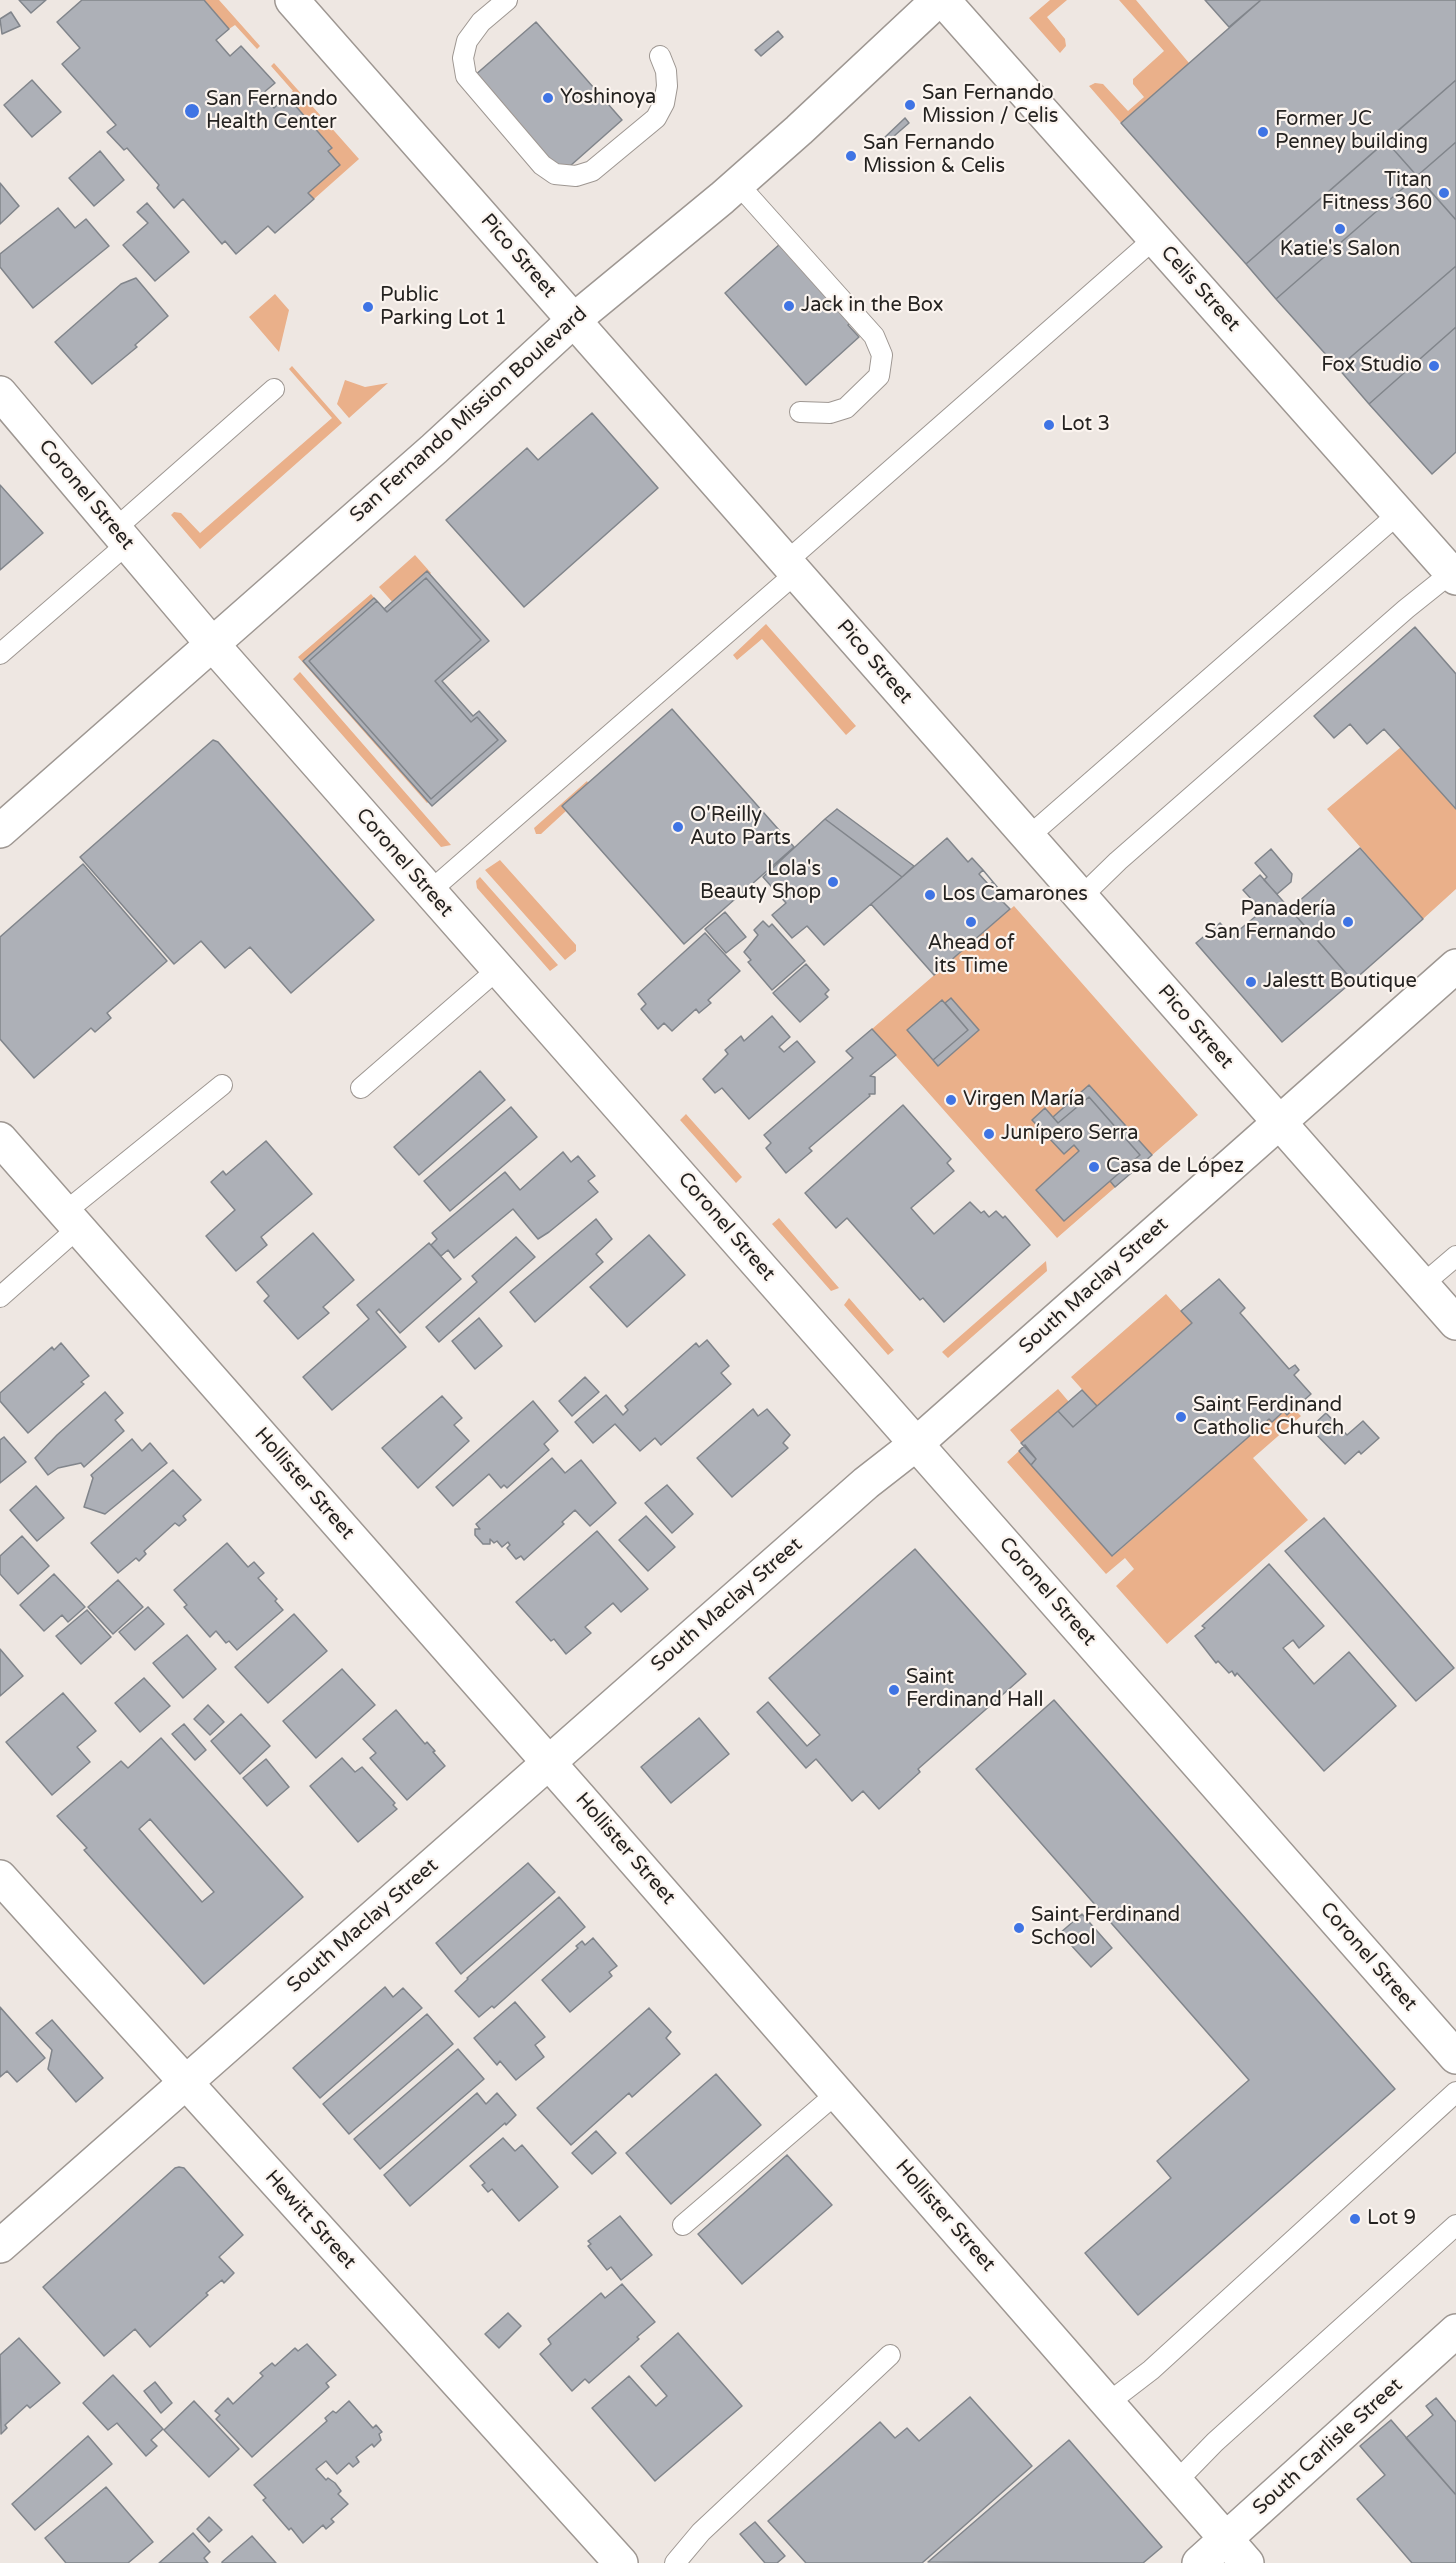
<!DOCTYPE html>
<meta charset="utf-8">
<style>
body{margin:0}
canvas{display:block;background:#eee7e2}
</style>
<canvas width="1456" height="2563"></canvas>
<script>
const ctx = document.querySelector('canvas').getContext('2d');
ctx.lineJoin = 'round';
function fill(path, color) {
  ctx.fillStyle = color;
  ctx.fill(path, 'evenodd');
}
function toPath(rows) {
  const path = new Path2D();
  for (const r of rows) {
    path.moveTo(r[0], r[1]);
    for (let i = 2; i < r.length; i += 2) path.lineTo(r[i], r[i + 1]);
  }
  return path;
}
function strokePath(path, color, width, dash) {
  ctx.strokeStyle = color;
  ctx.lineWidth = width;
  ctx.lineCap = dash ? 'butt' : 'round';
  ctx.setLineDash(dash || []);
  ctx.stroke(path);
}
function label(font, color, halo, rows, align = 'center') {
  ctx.font = font + ' "Varela Round",sans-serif';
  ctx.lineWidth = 4.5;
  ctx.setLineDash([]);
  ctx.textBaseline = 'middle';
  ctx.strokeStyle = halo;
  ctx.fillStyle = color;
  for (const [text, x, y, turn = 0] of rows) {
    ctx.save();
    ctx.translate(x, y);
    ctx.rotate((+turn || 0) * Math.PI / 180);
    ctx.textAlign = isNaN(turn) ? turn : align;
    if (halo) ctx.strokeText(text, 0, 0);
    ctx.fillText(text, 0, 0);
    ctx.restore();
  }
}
const green = toPath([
 [204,0,219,0,260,46,257,49,235,25,229,29],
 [1050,0,1067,0,1047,17,1065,39,1066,46,1060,53,1029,18],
 [1119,0,1136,0,1189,63,1121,123,1089,86,1095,83,1103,84,1128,111,1144,97,1133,84,1133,79,1164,51],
 [274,63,359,159,314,199,308,193,328,151,332,147,287,96,293,91,271,66],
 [275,294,289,310,279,352,249,317],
 [292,366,342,423,200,549,171,515,174,512,181,513,200,533,332,418,289,369],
 [345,380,365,387,388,383,349,418,337,404],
 [415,555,431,573,395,605,379,587],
 [371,594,377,601,431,799,427,803,298,657],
 [766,624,856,726,846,735,762,639,737,660,733,655],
 [300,672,451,845,441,847,293,679],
 [1401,747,1456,809,1456,889,1423,919,1327,809],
 [587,781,588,783,562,806,566,811,541,834,536,834,534,828],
 [500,860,576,945,576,951,565,960,485,870],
 [480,877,558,965,550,971,477,888,476,881],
 [1014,906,1198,1115,1057,1238,872,1029],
 [686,1114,742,1177,736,1183,680,1120],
 [779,1218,839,1288,831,1291,772,1224],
 [1046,1261,1047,1271,948,1358,942,1352],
 [1166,1294,1192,1323,1097,1406,1071,1377],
 [849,1298,894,1350,888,1355,844,1305],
 [1058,1389,1069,1402,1021,1443,1010,1430],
 [1294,1409,1301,1416,1253,1458,1308,1520,1167,1644,1116,1586,1134,1569,1125,1558,1106,1574,1007,1462,1019,1451,1113,1556,1269,1419,1273,1421,1284,1411,1287,1415]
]);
const building = toPath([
 [19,0,46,0,31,13,19,0],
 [82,0,204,0,229,29,216,40,230,56,241,46,275,83,262,94,274,108,287,96,332,148,328,151,340,165,308,193,314,199,275,233,268,226,236,254,225,241,222,244,183,199,174,208,157,188,159,185,127,148,124,150,107,132,116,125,62,64,80,48,57,22,82,0],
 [1205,0,1261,0,1229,27,1205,0],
 [1261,0,1456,0,1456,80,1246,264,1121,123,1261,0],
 [11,12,20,26,2,34,0,19,11,12],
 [536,22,622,120,561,174,474,76,536,22],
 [778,31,783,37,761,56,755,50,778,31],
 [32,80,61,112,32,137,4,105,32,80],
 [1456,80,1456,142,1417,176,1386,141,1456,80],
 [905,118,909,123,886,143,883,139,905,118],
 [1386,141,1417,176,1276,299,1246,264,1386,141],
 [1456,142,1456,220,1417,176,1456,142],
 [100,151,124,180,94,206,69,178,100,151],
 [1417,176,1456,220,1456,266,1338,368,1276,299,1417,176],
 [0,183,19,206,0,224,0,183],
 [147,203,189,252,155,281,123,245,148,223,137,212,147,203],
 [58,208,75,228,86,219,109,246,33,308,0,267,0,254,58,208],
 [780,244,854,319,848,325,859,337,806,385,725,293,780,244],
 [1456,266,1456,327,1369,404,1338,368,1456,266],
 [136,278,168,316,135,345,137,347,92,384,55,342,121,284,136,278],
 [1456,327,1456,452,1432,474,1369,404,1456,327],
 [592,413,658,488,524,607,446,520,527,448,538,460,592,413],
 [0,485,43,533,0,570,0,485],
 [427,571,489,641,442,681,473,716,479,711,506,741,432,806,303,661,374,598,377,601,309,661,431,799,498,740,477,717,471,722,435,681,481,640,426,578,387,612,384,609,427,571],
 [426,578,481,640,435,681,471,722,477,717,498,740,431,799,309,661,377,601,387,612,426,578],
 [1415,627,1456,674,1456,809,1384,729,1367,744,1350,724,1334,738,1314,716,1415,627],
 [672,709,794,847,684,944,562,806,672,709],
 [213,740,218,742,374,920,291,993,250,947,225,968,201,941,174,964,80,857,213,740],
 [837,809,914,866,902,877,880,860,825,819,837,809],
 [825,819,902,877,824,945,807,926,792,938,772,915,786,903,763,877,825,819],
 [947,838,968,862,972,858,983,870,1003,894,999,898,1010,909,934,975,871,904,947,838],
 [1360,848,1423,919,1353,981,1290,909,1360,848],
 [1271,849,1292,874,1291,882,1277,894,1264,880,1267,877,1255,863,1271,849],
 [83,864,167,961,107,1013,111,1018,95,1032,91,1028,34,1078,0,1039,0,937,83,864],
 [983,870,993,882,989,885,979,874,983,870],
 [1260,875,1353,981,1282,1042,1196,943,1220,923,1232,936,1262,911,1243,890,1260,875],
 [725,912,746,937,726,953,705,929,725,912],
 [763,921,769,927,772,924,805,961,772,990,748,962,751,960,744,952,758,935,754,930,763,921],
 [705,933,740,971,708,1000,711,1003,699,1013,696,1009,672,1031,664,1023,658,1029,641,1009,646,1004,638,994,705,933],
 [806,964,829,990,825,994,828,997,800,1022,773,993,806,964],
 [951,998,979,1030,938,1066,933,1060,968,1030,945,1003,951,998],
 [942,1000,968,1030,933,1060,907,1030,942,1000],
 [772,1016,790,1037,779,1047,784,1052,797,1041,815,1062,749,1119,722,1088,715,1093,703,1079,728,1054,725,1050,741,1036,744,1041,772,1016],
 [872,1029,896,1055,870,1076,875,1077,875,1094,869,1094,870,1096,809,1148,812,1151,786,1173,766,1148,771,1143,764,1135,853,1058,846,1051,872,1029],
 [480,1071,505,1100,419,1175,394,1147,480,1071],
 [1089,1085,1152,1155,1115,1187,1110,1181,1140,1155,1111,1122,1089,1097,1058,1123,1053,1117,1089,1085],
 [1089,1097,1140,1155,1064,1221,1036,1190,1079,1151,1074,1145,1064,1154,1032,1120,1045,1108,1058,1123,1089,1097],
 [903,1105,951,1159,947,1163,954,1171,911,1208,934,1234,970,1202,981,1213,984,1211,989,1217,996,1211,1003,1218,1005,1216,1030,1245,944,1322,923,1298,920,1300,847,1218,836,1228,805,1193,903,1105],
 [511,1107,537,1137,450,1211,424,1181,511,1107],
 [266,1141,312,1194,261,1237,267,1245,236,1271,206,1236,235,1210,211,1182,223,1171,226,1175,266,1141],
 [563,1152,571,1162,578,1156,595,1176,588,1181,598,1192,549,1232,538,1239,513,1209,454,1258,448,1250,441,1256,431,1245,437,1239,432,1233,505,1172,520,1190,563,1152],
 [596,1219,612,1239,596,1254,603,1262,535,1322,510,1292,596,1219],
 [313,1233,354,1280,323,1307,329,1313,298,1339,264,1301,269,1296,257,1282,313,1233],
 [649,1235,685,1275,627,1327,590,1287,649,1235],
 [516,1237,535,1257,439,1342,426,1327,477,1282,472,1276,516,1237],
 [429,1243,461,1279,400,1333,379,1309,376,1312,406,1347,332,1410,303,1377,369,1319,357,1305,429,1243],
 [1219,1279,1245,1308,1240,1313,1289,1369,1295,1365,1299,1370,1294,1375,1311,1394,1287,1415,1284,1411,1272,1422,1269,1419,1112,1556,1031,1465,1036,1459,1021,1443,1058,1411,1073,1427,1192,1323,1181,1311,1219,1279],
 [479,1318,502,1346,475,1369,452,1341,479,1318],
 [707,1340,729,1366,721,1373,731,1384,661,1445,655,1438,640,1451,615,1424,593,1443,575,1422,606,1395,623,1415,628,1410,625,1406,696,1343,699,1347,707,1340],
 [61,1343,89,1376,81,1382,84,1384,28,1433,0,1401,0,1393,52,1347,54,1350,61,1343],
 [585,1377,599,1392,572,1416,559,1401,585,1377],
 [1082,1390,1097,1406,1073,1427,1058,1411,1082,1390],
 [105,1392,123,1413,115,1420,124,1431,84,1467,81,1463,58,1468,48,1475,35,1458,57,1435,105,1392],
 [442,1396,462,1418,454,1425,469,1441,418,1488,382,1448,442,1396],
 [533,1401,558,1431,544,1444,549,1450,507,1488,504,1485,501,1488,489,1474,453,1506,436,1487,533,1401],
 [753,1409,758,1416,767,1409,790,1435,783,1443,788,1448,732,1497,697,1458,753,1409],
 [1326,1413,1347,1435,1363,1421,1379,1438,1361,1454,1359,1451,1345,1464,1310,1428,1326,1413],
 [4,1437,26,1462,0,1483,0,1440,4,1437],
 [132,1439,142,1451,150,1443,167,1463,105,1514,84,1507,93,1478,91,1475,132,1439],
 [1025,1445,1036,1459,1031,1465,1019,1451,1025,1445],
 [552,1458,565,1473,581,1460,616,1503,590,1526,575,1510,562,1522,564,1524,524,1560,521,1556,516,1559,507,1548,510,1545,508,1542,502,1547,497,1541,494,1543,490,1539,490,1544,483,1544,475,1535,475,1529,480,1529,476,1524,552,1458],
 [173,1470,201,1500,183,1516,186,1520,179,1526,175,1523,144,1551,146,1554,139,1561,136,1558,118,1573,91,1543,173,1470],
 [667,1485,693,1514,672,1533,645,1503,667,1485],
 [36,1486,64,1518,37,1541,10,1510,36,1486],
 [646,1516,675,1547,648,1571,619,1540,646,1516],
 [1324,1518,1454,1668,1416,1701,1285,1551,1324,1518],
 [597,1531,648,1589,621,1612,613,1603,585,1627,591,1633,566,1654,554,1639,551,1641,516,1602,597,1531],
 [22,1536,49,1566,18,1594,0,1574,0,1556,22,1536],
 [227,1543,248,1567,254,1562,264,1573,258,1578,277,1599,275,1601,283,1610,237,1650,229,1641,226,1643,216,1631,210,1637,184,1607,187,1605,174,1590,227,1543],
 [915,1549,1026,1674,918,1769,920,1772,879,1809,863,1791,852,1801,816,1759,806,1768,757,1712,768,1702,807,1746,820,1735,769,1678,915,1549],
 [1269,1564,1324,1626,1299,1648,1293,1640,1283,1648,1314,1684,1349,1652,1396,1706,1324,1771,1237,1673,1235,1676,1232,1671,1229,1673,1218,1661,1216,1663,1195,1636,1205,1628,1202,1626,1269,1564],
 [54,1574,85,1607,68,1622,62,1615,44,1631,20,1605,54,1574],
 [118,1580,143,1607,113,1634,88,1607,118,1580],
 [148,1607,164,1624,135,1650,119,1632,148,1607],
 [87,1610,111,1637,81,1664,56,1636,87,1610],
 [294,1614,327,1651,268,1703,235,1667,294,1614],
 [187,1635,216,1669,183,1698,153,1663,187,1635],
 [0,1649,23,1676,0,1696,0,1649],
 [342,1669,375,1705,316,1758,283,1721,342,1669],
 [144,1678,170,1706,140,1732,115,1703,144,1678],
 [63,1693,96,1731,77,1747,90,1762,52,1795,6,1742,63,1693],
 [1054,1700,1395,2089,1138,2315,1085,2253,1171,2178,1157,2161,1249,2080,976,1769,1054,1700],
 [208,1705,224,1722,210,1735,194,1719,208,1705],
 [396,1710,425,1744,427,1742,435,1751,433,1752,445,1766,407,1800,370,1758,376,1753,363,1739,396,1710],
 [241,1714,270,1746,240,1774,211,1741,241,1714],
 [699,1718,729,1754,671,1803,641,1767,699,1718],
 [184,1724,206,1750,195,1760,172,1734,184,1724],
 [161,1738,303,1897,204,1984,84,1850,87,1848,57,1816,121,1761,128,1768,161,1738],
 [150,1819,214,1892,202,1902,139,1829,150,1819],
 [342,1758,355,1772,362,1767,395,1803,393,1805,397,1809,358,1842,310,1786,342,1758],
 [266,1759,289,1787,267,1806,243,1778,266,1759],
 [528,1863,555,1892,461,1974,436,1943,528,1863],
 [559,1897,585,1927,494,2008,492,2006,479,2017,455,1991,468,1979,467,1978,559,1897],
 [1082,1914,1112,1948,1091,1967,1060,1933,1082,1914],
 [593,1938,617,1966,609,1972,612,1976,570,2012,542,1980,578,1948,576,1946,582,1941,585,1945,593,1938],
 [385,1987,393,1997,403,1988,422,2008,320,2098,293,2068,385,1987],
 [515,2002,545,2037,535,2045,544,2057,516,2080,500,2061,497,2065,474,2038,515,2002],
 [0,2007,45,2058,17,2082,7,2071,0,2077,0,2007],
 [649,2008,671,2032,666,2038,680,2054,632,2097,629,2093,571,2145,537,2108,649,2008],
 [427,2014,453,2044,349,2134,323,2104,427,2014],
 [52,2020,103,2078,76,2102,48,2069,52,2050,36,2033,52,2020],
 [458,2049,484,2079,380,2169,354,2139,458,2049],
 [716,2074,761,2125,671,2204,626,2153,716,2074],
 [477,2093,486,2104,497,2093,516,2115,506,2125,505,2123,410,2206,384,2175,477,2093],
 [596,2131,616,2153,592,2174,572,2153,596,2131],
 [503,2138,515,2151,522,2145,558,2187,519,2221,492,2189,488,2192,482,2185,485,2183,470,2166,503,2138],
 [787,2155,832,2205,742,2284,698,2234,787,2155],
 [179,2167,184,2168,243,2235,219,2257,234,2273,224,2283,222,2280,206,2293,208,2295,150,2347,135,2329,104,2356,43,2287,175,2168,179,2167],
 [620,2216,652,2255,621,2280,611,2267,607,2270,588,2246,591,2244,588,2241,620,2216],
 [622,2284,655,2322,637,2337,639,2339,589,2383,585,2379,572,2391,540,2354,551,2344,548,2339,601,2293,605,2298,622,2284],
 [508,2313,521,2326,499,2348,485,2334,508,2313],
 [678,2333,742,2406,655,2481,592,2408,629,2376,656,2406,667,2396,641,2366,678,2333],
 [19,2338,60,2383,30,2408,27,2405,5,2425,7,2428,1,2434,0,2355,19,2338],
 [307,2344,336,2375,326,2383,329,2387,252,2457,216,2419,220,2415,215,2411,228,2398,233,2404,263,2376,260,2373,272,2363,275,2366,295,2348,298,2351,307,2344],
 [113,2375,163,2429,151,2440,157,2446,146,2456,117,2423,108,2430,83,2403,113,2375],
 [155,2382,172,2403,161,2413,144,2391,155,2382],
 [970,2397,1032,2466,922,2563,806,2563,768,2521,880,2422,895,2438,907,2428,919,2441,970,2397],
 [1436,2398,1456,2422,1456,2495,1406,2438,1433,2415,1426,2406,1436,2398],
 [194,2401,239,2449,209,2477,164,2430,194,2401],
 [349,2401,373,2428,376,2425,382,2432,379,2434,381,2440,374,2447,372,2444,356,2457,359,2462,353,2467,349,2463,337,2474,326,2461,316,2469,326,2480,328,2478,335,2483,341,2491,338,2494,348,2504,331,2519,334,2522,326,2529,323,2525,303,2543,291,2528,289,2530,263,2500,266,2498,254,2485,327,2421,325,2418,333,2411,336,2413,349,2401],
 [1391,2420,1456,2495,1456,2563,1412,2563,1357,2499,1385,2475,1360,2446,1391,2420],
 [88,2436,112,2464,35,2530,12,2504,88,2436],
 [1069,2440,1162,2547,1143,2563,928,2562,1069,2440],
 [106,2487,153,2542,128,2563,66,2563,45,2538,106,2487],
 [209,2517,222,2530,209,2542,197,2529,209,2517],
 [755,2522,785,2556,777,2563,765,2563,740,2534,755,2522],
 [193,2533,210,2552,204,2558,208,2563,159,2563,193,2533],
 [252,2536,276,2563,222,2563,222,2562,252,2536]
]);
const service = toPath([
 [507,0,481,22,467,41,463,58,466,76,542,165,555,174,576,176,592,171,656,118,664,103,667,86,666,71,660,56],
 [738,184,874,336,882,355,879,376,846,408,830,413,800,412],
 [115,529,274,389],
 [786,562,1155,238],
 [0,654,127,544],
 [1028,837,1398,514],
 [429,892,796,573],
 [1081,897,1118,861,1406,609,1451,573],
 [361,1088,498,969],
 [65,1212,222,1085],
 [1422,1285,1456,1256],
 [0,1297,78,1228],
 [683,2225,837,2093],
 [1108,2403,1151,2370,1456,2092],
 [1176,2482,1215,2442,1456,2225],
 [675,2563,701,2532,890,2355]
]);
const minor = toPath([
 [292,0,1456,1323],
 [943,0,1456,578],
 [0,393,213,645,1456,2057],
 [0,1139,579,1797,1247,2563],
 [0,1877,621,2563],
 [1199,2563,1456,2331]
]);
const tertiary = toPath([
 [0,2246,866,1483,916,1444,1456,966]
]);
const secondary = toPath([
 [0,831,434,449,574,320,722,198,799,130,938,0]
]);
const markers = [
 [548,98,6,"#3f74e4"],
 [910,105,6,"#3f74e4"],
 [192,111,8,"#3f74e4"],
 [1263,132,6,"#3f74e4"],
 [851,156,6,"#3f74e4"],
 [1444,193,6,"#3f74e4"],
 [1340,229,6,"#3f74e4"],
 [789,306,6,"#3f74e4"],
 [368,307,6,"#3f74e4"],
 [1434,366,6,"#3f74e4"],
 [1049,425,6,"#3f74e4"],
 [678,827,6,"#3f74e4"],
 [833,882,6,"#3f74e4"],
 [930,895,6,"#3f74e4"],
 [971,922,6,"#3f74e4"],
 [1348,922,6,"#3f74e4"],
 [1251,982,6,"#3f74e4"],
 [951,1100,6,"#3f74e4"],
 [989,1134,6,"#3f74e4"],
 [1094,1167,6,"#3f74e4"],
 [1181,1417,6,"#3f74e4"],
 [894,1690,6,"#3f74e4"],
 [1019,1928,6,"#3f74e4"],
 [1355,2219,6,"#3f74e4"]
];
const poiNames = [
 ["San Fernando",922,94],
 ["Mission / Celis",922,117],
 ["Yoshinoya",560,98],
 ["San Fernando",206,100],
 ["Health Center",206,123],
 ["Former JC",1275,120],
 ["Penney building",1275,143],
 ["San Fernando",863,144],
 ["Mission & Celis",863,167],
 ["Titan",1432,181,"right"],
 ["Fitness 360",1432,204,"right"],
 ["Katie's Salon",1340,250,"center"],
 ["Public",380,296],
 ["Parking Lot 1",380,319],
 ["Jack in the Box",801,306],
 ["Fox Studio",1422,366,"right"],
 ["Lot 3",1061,425],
 ["O'Reilly",690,816],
 ["Auto Parts",690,839],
 ["Lola's",821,870,"right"],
 ["Beauty Shop",821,893,"right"],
 ["Los Camarones",942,895],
 ["Panadería",1336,910,"right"],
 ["San Fernando",1336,933,"right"],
 ["Ahead of",971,944,"center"],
 ["its Time",971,967,"center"],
 ["Jalestt Boutique",1263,982],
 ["Virgen María",963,1100],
 ["Junípero Serra",1001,1134],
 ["Casa de López",1106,1167],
 ["Saint Ferdinand",1193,1406],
 ["Catholic Church",1193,1429],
 ["Saint",906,1678],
 ["Ferdinand Hall",906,1701],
 ["Saint Ferdinand",1031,1916],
 ["School",1031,1939],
 ["Lot 9",1367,2219]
];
const streetNames = [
 ["Pico Street",518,256,49],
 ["Celis Street",1200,289,48],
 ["San Fernando Mission Boulevard",469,415,-42],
 ["Coronel Street",86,495,50],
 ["Pico Street",874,662,49],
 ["Coronel Street",404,863,49],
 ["Pico Street",1195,1027,49],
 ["Coronel Street",726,1227,49],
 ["South Maclay Street",1094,1286,-42],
 ["Hollister Street",304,1484,49],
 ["Coronel Street",1047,1592,49],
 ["South Maclay Street",727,1605,-41],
 ["Hollister Street",625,1849,49],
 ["South Maclay Street",363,1926,-41],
 ["Coronel Street",1368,1957,49],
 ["Hollister Street",945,2216,49],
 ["Hewitt Street",310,2220,48],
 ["South Carlisle Street",1328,2447,-42]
];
fill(green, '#eab08a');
fill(building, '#adb0b7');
strokePath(building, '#81858b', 1.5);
strokePath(service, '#9e9792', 22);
strokePath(minor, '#9e9792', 36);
strokePath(tertiary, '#9e9792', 36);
strokePath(secondary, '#9e9792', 36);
strokePath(service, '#fff', 20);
strokePath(minor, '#fff', 33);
strokePath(tertiary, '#fff', 33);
strokePath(secondary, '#fff', 33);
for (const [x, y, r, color] of markers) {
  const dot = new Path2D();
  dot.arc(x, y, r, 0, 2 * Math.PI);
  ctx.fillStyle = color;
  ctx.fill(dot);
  strokePath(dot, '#fbf4ef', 2);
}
label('20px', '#242220', '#fbf4ef', poiNames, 'left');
label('20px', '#242220', '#fbf4ef', streetNames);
</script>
